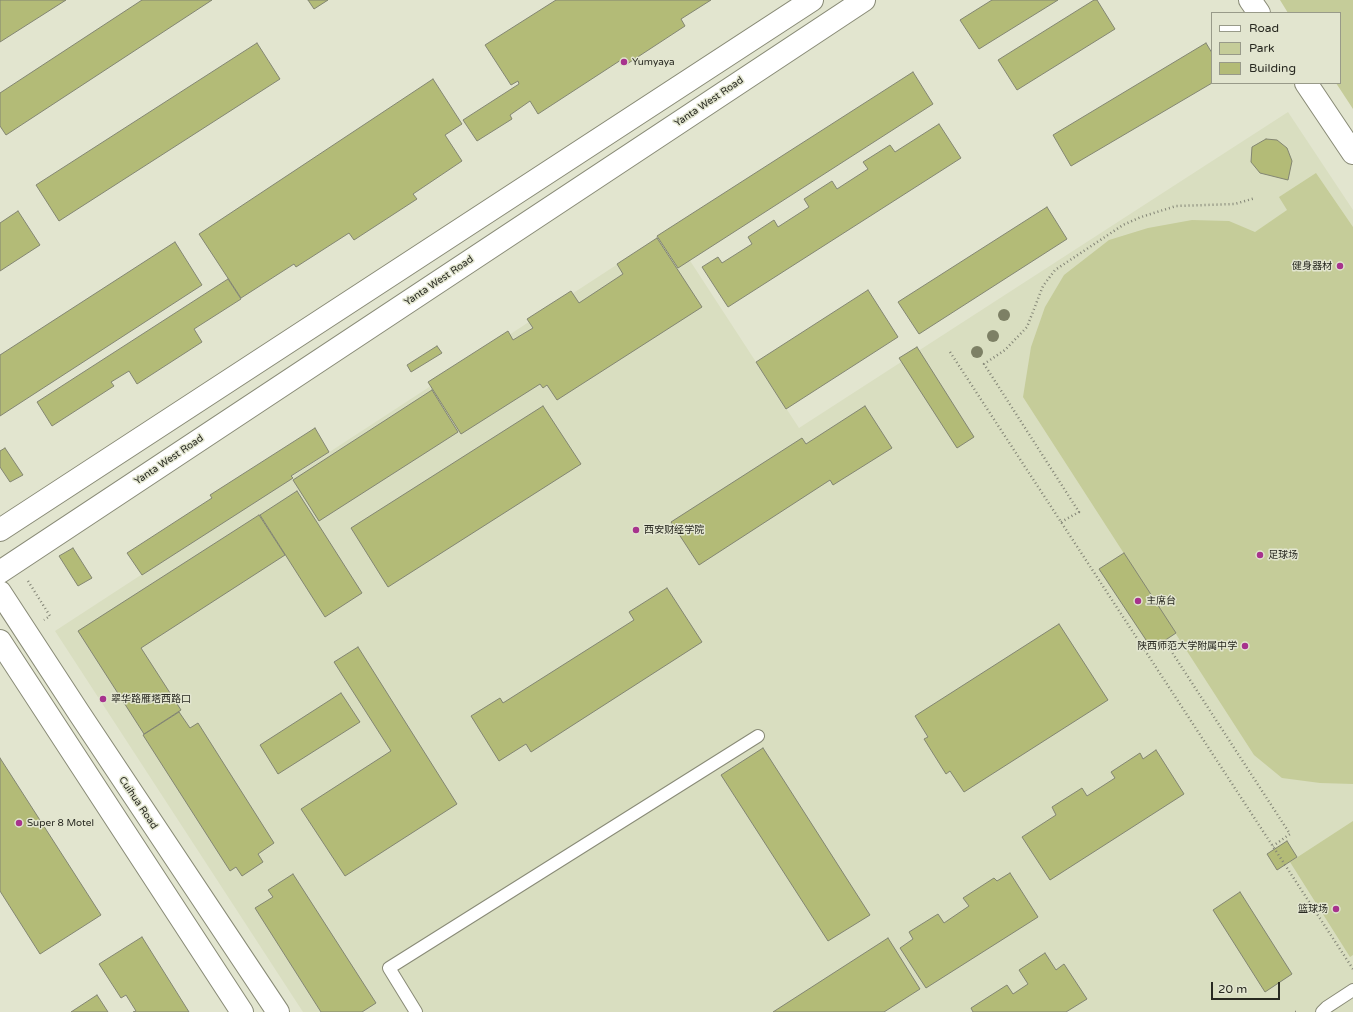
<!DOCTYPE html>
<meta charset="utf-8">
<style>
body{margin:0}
#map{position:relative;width:1353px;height:1012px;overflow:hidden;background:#e2e5cf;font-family:"Varela Round",sans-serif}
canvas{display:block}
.legend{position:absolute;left:1211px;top:12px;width:130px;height:72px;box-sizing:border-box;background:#e2e5cf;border:1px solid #989a89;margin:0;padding:5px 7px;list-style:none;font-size:12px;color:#282921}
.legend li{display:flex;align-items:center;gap:8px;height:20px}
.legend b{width:20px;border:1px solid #989a89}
.scale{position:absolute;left:1211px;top:982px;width:69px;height:18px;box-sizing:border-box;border:2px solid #282921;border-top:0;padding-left:5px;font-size:12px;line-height:14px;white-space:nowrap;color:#282921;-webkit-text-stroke:3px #e2e5cf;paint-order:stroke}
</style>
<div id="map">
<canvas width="1353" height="1012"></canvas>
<ul class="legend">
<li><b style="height:5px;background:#fff"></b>Road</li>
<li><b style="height:11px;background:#c5cc99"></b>Park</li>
<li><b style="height:11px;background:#b3bb77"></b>Building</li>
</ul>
<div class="scale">20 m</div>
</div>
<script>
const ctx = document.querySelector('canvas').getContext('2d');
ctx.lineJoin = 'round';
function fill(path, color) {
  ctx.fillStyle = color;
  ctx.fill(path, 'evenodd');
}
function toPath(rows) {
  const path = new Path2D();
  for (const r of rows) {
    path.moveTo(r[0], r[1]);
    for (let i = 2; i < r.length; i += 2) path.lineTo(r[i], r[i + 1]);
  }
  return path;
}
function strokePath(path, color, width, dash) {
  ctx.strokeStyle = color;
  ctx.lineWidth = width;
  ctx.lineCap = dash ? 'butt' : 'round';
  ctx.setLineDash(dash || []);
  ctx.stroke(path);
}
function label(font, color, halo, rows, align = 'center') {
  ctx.font = font + ' "Varela Round","Noto Sans SC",sans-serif';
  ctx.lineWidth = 3;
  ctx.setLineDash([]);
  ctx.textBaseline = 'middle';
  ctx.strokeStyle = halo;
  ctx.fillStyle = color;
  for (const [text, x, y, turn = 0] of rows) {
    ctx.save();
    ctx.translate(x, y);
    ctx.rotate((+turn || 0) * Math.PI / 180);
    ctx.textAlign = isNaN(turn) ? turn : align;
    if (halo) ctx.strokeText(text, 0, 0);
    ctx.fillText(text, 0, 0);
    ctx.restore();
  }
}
const built = toPath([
 [1288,112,1353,210,1353,1012,303,1012,55,631,670,230,799,428]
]);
const green = toPath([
 [1280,0,1353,0,1353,109,1336,83,1340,83,1340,13,1288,13],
 [1316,173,1353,227,1353,784,1320,783,1282,778,1254,755,1023,397,1031,347,1045,307,1064,275,1109,240,1148,228,1192,220,1229,221,1255,232,1287,210,1279,197],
 [1353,821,1353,955,1350,957,1290,862]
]);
const building = toPath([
 [0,0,66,0,0,42,0,0],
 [142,0,212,0,6,135,0,126,0,93,142,0],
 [308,0,328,0,314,9,308,0],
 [556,0,711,0,681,19,685,26,627,64,624,58,538,114,530,101,510,115,512,119,477,141,463,120,519,84,518,81,511,85,485,45,556,0],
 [992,0,1058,0,979,49,960,20,992,0],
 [1094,0,1097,0,1115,29,1017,90,998,60,1094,0],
 [257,43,280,79,59,221,36,185,257,43],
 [1206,43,1212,53,1212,83,1071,166,1053,135,1206,43],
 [913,72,933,104,678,268,657,236,913,72],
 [433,79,462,124,445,135,462,161,413,194,417,199,354,240,349,233,296,267,294,264,241,298,199,234,433,79],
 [939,124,961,158,728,307,702,267,718,257,722,263,752,244,748,237,774,220,778,227,809,207,804,199,832,181,837,189,868,169,863,162,890,145,895,152,939,124],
 [1266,139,1277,140,1287,148,1292,161,1288,180,1260,173,1251,162,1252,147,1266,139],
 [1047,207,1067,239,919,334,898,302,1047,207],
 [18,211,40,245,0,271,0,223,18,211],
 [657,238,702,307,557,400,547,385,543,388,540,384,461,434,428,382,508,331,513,340,533,328,527,319,571,291,579,303,623,274,617,264,657,238],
 [175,242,202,285,0,416,0,355,175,242],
 [228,279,241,299,194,329,202,342,137,384,129,371,111,382,114,386,52,426,37,402,228,279],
 [868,290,898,337,786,409,756,362,868,290],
 [437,346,442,353,411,372,407,365,437,346],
 [917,347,974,437,957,448,899,358,917,347],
 [432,390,458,432,319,521,293,480,432,390],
 [543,406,581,464,388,587,351,528,543,406],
 [865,406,892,448,833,485,830,480,699,565,671,522,802,438,806,444,865,406],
 [315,428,329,452,291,476,293,478,142,575,127,553,212,498,210,495,315,428],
 [5,448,23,475,10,482,0,467,0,451,5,448],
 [297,491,362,593,325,617,260,515,297,491],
 [259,515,285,555,141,648,181,710,144,734,78,631,259,515],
 [73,548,92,578,78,586,59,556,73,548],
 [1124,553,1176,633,1152,649,1099,569,1124,553],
 [667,588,702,642,531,752,526,744,499,761,471,716,500,698,503,703,634,620,629,612,667,588],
 [1059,624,1108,700,964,792,950,771,946,774,924,739,928,737,915,716,1059,624],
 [358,647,457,804,345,876,301,809,391,751,334,662,358,647],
 [341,693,360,722,278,774,260,745,341,693],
 [179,712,190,728,198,723,274,843,258,854,263,862,242,876,236,867,230,871,143,735,179,712],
 [763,748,870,915,828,941,721,775,763,748],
 [1156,750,1184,794,1050,880,1022,837,1056,815,1052,807,1082,788,1087,796,1115,778,1111,772,1140,753,1143,759,1156,750],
 [0,758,101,915,40,954,0,891,0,758],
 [1287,841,1297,857,1277,870,1267,854,1287,841],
 [1010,873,1038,917,926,988,900,948,913,939,909,932,938,914,944,923,969,906,963,898,994,878,997,881,1010,873],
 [293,874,376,1003,362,1012,321,1012,255,908,273,897,268,890,293,874],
 [1240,892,1292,974,1265,992,1213,910,1240,892],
 [142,937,189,1012,133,1012,136,1011,126,995,121,998,99,964,142,937],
 [888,938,920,989,884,1012,773,1012,888,938],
 [1045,953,1056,970,1064,964,1087,999,1066,1012,973,1012,971,1008,1007,985,1013,994,1028,984,1019,970,1045,953],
 [97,995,108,1012,71,1012,97,995]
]);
const path = toPath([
 [950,352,1353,969],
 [1061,522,1079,512,984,364,1005,350,1027,327,1043,286,1055,270,1123,225,1141,217,1176,206,1235,204,1255,198],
 [28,581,50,616,44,620],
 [1166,643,1290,834,1273,846],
 [1295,1012,1296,1012]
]);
const lane = toPath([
 [416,1012,389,968,758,736],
 [1322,1012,1327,1007,1353,990]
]);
const secondary = toPath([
 [1250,0,1259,13],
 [1306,83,1353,153],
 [0,530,812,0],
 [0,572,864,0],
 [0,592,79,713,278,1012],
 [0,641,242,1012]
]);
const trees = [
 [1004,315],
 [993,336],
 [977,352]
];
const markers = [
 [624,62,4,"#a7338d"],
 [1340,266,4,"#a7338d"],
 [636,530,4,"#a7338d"],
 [1260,555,4,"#a7338d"],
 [1138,601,4,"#a7338d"],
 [1245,646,4,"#a7338d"],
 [103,699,4,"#a7338d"],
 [19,823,4,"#a7338d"],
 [1336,909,4,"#a7338d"]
];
const poiNames = [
 ["Yumyaya",632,62],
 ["健身器材",1332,266,"right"],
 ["西安财经学院",644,530],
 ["足球场",1268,555],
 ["主席台",1146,601],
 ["陕西师范大学附属中学",1237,646,"right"],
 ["翠华路雁塔西路口",111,699],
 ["Super 8 Motel",27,823],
 ["篮球场",1328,909,"right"]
];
const streetNames = [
 ["Yanta West Road",709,102,-34],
 ["Yanta West Road",439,281,-34],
 ["Yanta West Road",169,460,-34],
 ["Cuihua Road",138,803,56]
];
fill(built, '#d9dec0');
fill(green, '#c5cc99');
fill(building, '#b3bb77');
strokePath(building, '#838672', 1);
strokePath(lane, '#888a76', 14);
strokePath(secondary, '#888a76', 24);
strokePath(path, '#828475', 2.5, [1, 3]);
strokePath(lane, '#fff', 12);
strokePath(secondary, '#fff', 22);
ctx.fillStyle = '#7d8065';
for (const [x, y] of trees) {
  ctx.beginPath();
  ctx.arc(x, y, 6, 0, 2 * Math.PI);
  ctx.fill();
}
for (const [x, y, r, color] of markers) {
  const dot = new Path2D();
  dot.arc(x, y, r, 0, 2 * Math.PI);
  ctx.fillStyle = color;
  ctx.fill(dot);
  strokePath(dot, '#e2e5cf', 1.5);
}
label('10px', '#282921', '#e2e5cf', poiNames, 'left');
label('10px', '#282921', '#e2e5cf', streetNames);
</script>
